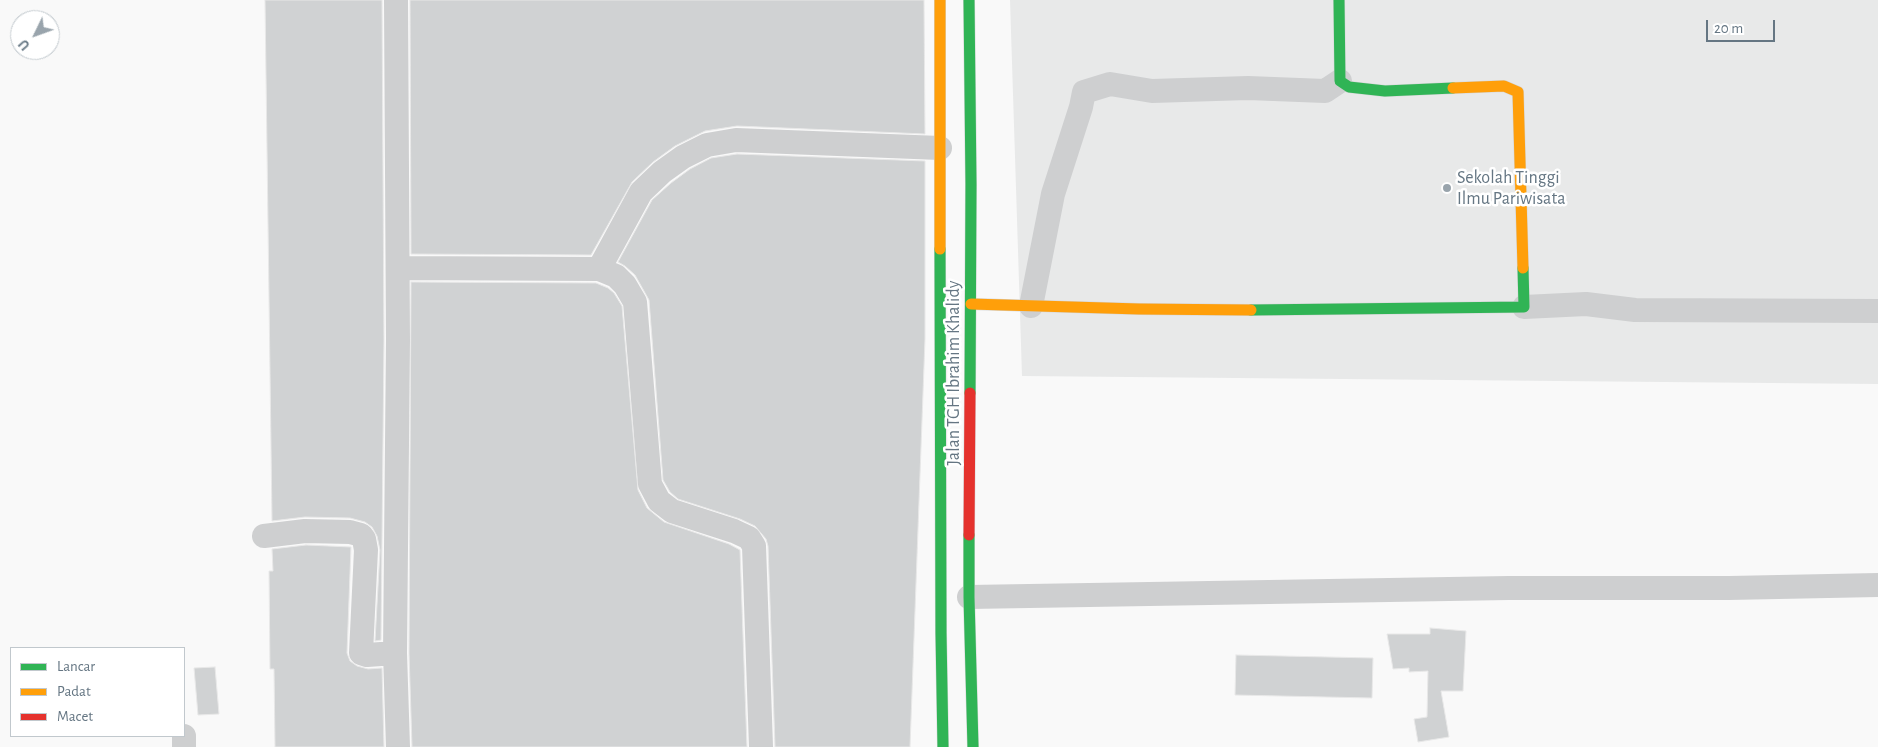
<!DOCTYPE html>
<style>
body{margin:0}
#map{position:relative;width:1878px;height:747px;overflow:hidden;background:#f9f9f9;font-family:"Alegreya Sans",sans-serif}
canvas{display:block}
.legend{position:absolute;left:10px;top:647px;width:175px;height:90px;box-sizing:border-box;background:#fff;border:1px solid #c1c8cd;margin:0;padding:6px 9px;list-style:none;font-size:15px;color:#657683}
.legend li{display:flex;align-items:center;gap:10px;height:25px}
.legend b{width:25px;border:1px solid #c1c8cd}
.north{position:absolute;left:10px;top:10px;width:50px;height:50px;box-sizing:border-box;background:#fff;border:1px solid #c1c8cd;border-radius:50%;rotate:228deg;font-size:14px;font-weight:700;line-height:20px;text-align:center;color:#657683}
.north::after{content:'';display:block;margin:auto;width:18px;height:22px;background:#99a4ac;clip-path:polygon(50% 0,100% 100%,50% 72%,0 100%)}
.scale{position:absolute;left:1706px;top:20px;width:69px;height:22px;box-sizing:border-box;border:2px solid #657683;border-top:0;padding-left:6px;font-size:15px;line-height:18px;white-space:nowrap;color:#657683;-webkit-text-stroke:4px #fff;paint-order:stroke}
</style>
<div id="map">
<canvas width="1878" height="747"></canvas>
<ul class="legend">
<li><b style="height:6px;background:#30b455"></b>Lancar</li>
<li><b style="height:6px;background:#ff9f0a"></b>Padat</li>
<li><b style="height:6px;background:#e5322d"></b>Macet</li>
</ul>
<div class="north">U</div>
<div class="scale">20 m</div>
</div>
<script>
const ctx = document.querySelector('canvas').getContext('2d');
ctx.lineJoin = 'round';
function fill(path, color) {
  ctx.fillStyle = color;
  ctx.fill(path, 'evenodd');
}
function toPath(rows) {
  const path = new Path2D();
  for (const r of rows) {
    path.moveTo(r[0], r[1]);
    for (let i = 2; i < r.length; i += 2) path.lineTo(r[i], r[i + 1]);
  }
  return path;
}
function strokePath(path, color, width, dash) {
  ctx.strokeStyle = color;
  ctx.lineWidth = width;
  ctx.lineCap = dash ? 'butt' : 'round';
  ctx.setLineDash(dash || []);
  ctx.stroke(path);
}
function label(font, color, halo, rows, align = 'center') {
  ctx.font = font + ' "Alegreya Sans",sans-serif';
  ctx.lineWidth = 5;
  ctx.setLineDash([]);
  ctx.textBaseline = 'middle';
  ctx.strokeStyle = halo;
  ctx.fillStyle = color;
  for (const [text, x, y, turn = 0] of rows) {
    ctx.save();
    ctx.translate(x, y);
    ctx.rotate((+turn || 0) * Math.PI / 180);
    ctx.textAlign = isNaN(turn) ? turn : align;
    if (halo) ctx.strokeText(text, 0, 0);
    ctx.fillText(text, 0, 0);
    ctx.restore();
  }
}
const built = toPath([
 [1010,0,1878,0,1878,384,1022,376]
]);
const building = toPath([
 [265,0,382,0,384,340,381,640,375,641,380,550,377,536,372,527,365,522,350,518,305,517,272,521,265,0],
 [410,0,924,0,925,134,737,126,705,131,675,146,653,162,632,182,591,255,411,254,410,0],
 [737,154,925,161,925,339,910,747,775,747,768,546,766,539,755,526,740,519,678,499,670,492,663,480,649,300,635,275,625,266,618,262,652,200,671,183,690,169,711,158,737,154],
 [411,282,596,283,608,288,614,293,622,306,638,490,647,508,664,522,729,544,740,550,747,747,412,747,409,653,411,282],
 [306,545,351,547,347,653,350,661,357,666,368,669,382,668,384,747,275,747,274,669,270,669,269,571,273,571,272,549,306,545],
 [1430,628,1466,631,1463,691,1441,691,1449,737,1418,742,1414,719,1427,717,1428,671,1409,672,1409,668,1393,669,1387,634,1430,634,1430,628],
 [1236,655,1373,658,1372,698,1235,695,1236,655],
 [215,667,219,714,198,715,194,668,215,667]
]);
const street = toPath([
 [396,0,398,340,395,653,398,747],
 [398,268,599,269,616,276,625,285,635,302,650,484,659,501,672,511,734,531,749,538,754,546,761,747],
 [599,269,641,192,662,172,683,157,707,145,736,140,940,148],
 [1031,306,1053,194,1081,107,1084,92,1110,84,1152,91,1248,88,1325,91,1340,81],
 [1524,307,1586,304,1635,310,1878,311],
 [264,536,305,531,350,532,361,535,364,539,366,550,361,653,367,655,395,653],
 [969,597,1509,588,1729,588,1878,585],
 [184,736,184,747]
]);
const fast = toPath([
 [969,0,971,184,970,393],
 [1339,0,1340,81,1349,87,1385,91,1453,88],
 [940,249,941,633,943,747],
 [1251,310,1524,307,1523,268],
 [969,535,969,597,973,747]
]);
const slow = toPath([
 [940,0,940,249],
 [1453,88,1504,86,1518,92,1523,268],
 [971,304,1139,309,1251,310]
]);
const jam = toPath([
 [969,535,970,393]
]);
const markers = [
 [1447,188,5,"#99a4ac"]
];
const poiNames = [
 ["Sekolah Tinggi",1457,178],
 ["Ilmu Pariwisata",1457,199]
];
const streetNames = [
 ["Jalan TGH Ibrahim Khalidy",954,373,-90]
];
fill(built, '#e8e9e9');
fill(building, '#d0d2d3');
strokePath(building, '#e8e8e8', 1);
strokePath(fast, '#d5d6d7', 12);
strokePath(slow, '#d5d6d7', 12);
strokePath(jam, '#d5d6d7', 12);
strokePath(street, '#cecfd0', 24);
strokePath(fast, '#30b455', 11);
strokePath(slow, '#ff9f0a', 11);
strokePath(jam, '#e5322d', 11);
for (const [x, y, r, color] of markers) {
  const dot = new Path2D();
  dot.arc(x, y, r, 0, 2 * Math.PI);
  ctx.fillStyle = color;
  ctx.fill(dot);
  strokePath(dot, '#fff', 2);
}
label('18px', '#657683', '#fff', poiNames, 'left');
label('18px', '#657683', '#fff', streetNames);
</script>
